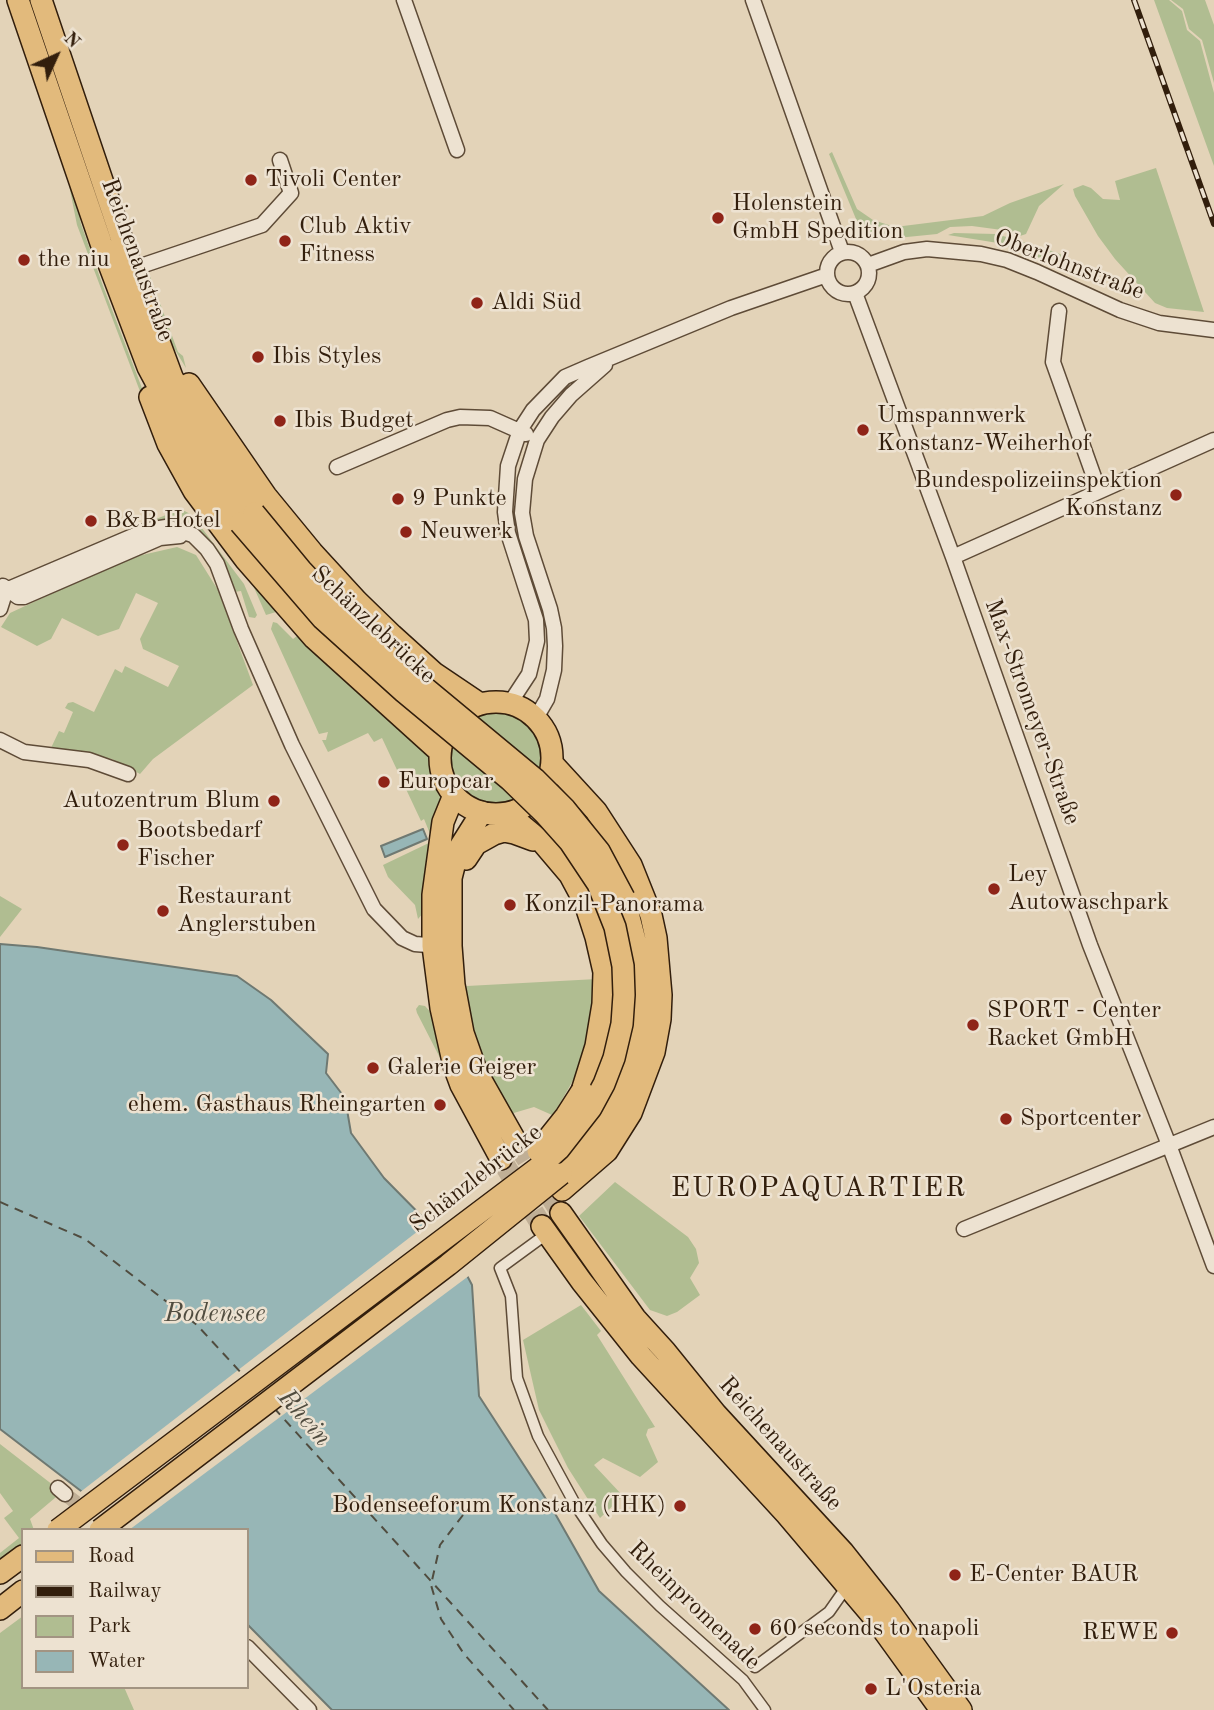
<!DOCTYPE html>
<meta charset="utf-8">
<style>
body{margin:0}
#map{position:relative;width:1214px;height:1710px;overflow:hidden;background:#e3d3b8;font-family:"Old Standard TT",serif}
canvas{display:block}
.legend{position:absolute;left:21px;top:1528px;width:228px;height:161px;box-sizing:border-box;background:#ede2d1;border:2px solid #a29482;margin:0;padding:9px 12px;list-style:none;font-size:21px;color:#321e0c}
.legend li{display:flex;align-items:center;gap:14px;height:35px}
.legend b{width:35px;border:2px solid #a29482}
.north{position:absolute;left:21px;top:21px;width:70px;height:70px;-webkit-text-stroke:5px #ede2d1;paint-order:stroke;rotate:45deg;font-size:19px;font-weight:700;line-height:28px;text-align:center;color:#321e0c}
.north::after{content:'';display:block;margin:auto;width:24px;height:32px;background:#321e0c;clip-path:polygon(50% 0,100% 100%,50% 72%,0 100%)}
</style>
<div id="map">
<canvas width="1214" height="1710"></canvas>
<ul class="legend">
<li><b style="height:9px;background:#e2ba7c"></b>Road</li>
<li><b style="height:9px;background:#321e0c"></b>Railway</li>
<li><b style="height:19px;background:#b0bd91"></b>Park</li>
<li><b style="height:19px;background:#97b6b6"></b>Water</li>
</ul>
<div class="north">N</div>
</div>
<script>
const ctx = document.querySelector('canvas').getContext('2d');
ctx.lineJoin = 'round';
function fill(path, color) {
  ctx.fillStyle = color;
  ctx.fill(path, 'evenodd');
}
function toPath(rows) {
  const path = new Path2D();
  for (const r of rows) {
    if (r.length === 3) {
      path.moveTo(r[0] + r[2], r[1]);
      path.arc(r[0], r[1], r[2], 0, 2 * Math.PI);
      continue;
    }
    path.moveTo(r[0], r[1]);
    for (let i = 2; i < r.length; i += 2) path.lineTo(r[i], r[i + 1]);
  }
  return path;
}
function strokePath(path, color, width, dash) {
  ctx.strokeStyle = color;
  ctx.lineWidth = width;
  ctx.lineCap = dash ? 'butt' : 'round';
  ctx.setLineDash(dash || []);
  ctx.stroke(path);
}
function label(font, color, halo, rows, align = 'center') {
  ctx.font = font + ' "Old Standard TT",serif';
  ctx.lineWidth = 5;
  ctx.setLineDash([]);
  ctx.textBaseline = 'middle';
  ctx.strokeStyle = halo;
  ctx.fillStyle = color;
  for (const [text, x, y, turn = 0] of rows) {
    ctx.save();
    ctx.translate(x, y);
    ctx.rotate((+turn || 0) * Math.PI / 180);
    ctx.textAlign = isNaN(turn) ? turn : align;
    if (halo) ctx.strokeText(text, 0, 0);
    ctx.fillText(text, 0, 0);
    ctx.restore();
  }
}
const green = toPath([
 [7,0,11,0,72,179,81,224,103,286,161,438,276,612,266,615,252,583,158,439,77,225,68,180],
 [1154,0,1169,0,1182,11,1187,30,1200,41,1214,93,1214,166],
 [1171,0,1205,0,1214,25,1214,83,1202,40,1189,29,1183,9],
 [832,152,857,209,873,220,895,227,983,216,1010,203,1064,184,1039,206,1026,234,1020,236,1002,230,972,226,950,227,937,234,877,240,869,238,861,231,829,154],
 [1156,168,1204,312,1167,308,1155,303,1115,259,1098,236,1075,196,1073,189,1083,185,1091,188,1103,199,1120,200,1115,181],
 [954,233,996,234,1027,243,1058,253,1074,262,1074,271,998,243,948,235],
 [150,276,178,352,183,356,186,368,172,345,152,296,148,287],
 [181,509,192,515,244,584,257,615,255,618,249,617,241,591,234,592,203,536,127,533,126,531],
 [177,547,196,555,218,590,253,685,153,759,140,774,112,759,51,748,59,731,64,733,73,712,65,708,68,703,73,702,94,712,115,669,122,673,125,666,168,687,179,666,143,649,140,639,158,603,136,593,119,629,98,636,62,618,51,639,37,646,1,627,10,613,129,558],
 [273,622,277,623,293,639,297,636,313,645,426,750,432,759,442,802,424,912,418,919,415,905,388,877,383,865,433,841,424,819,421,821,382,738,374,742,368,733,328,752,322,740,326,740,328,732,319,734,271,629],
 [497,758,47],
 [0,896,22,909,0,937],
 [597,979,595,1015,575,1077,559,1105,552,1115,534,1107,507,1115,487,1077,461,989,467,986],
 [419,1005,425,1006,436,1018,458,1093,417,1013,416,1009],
 [615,1182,688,1237,696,1249,699,1263,690,1278,700,1295,677,1312,667,1316,650,1310,579,1216],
 [581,1305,601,1331,597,1335,655,1427,648,1429,646,1435,658,1462,640,1477,603,1458,594,1465,623,1496,600,1518,568,1468,539,1410,523,1340],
 [0,1444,62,1492,30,1519,34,1530,23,1530,23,1546,0,1564,0,1553,19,1538,4,1518,13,1511,0,1493],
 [23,1616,23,1687,124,1687,134,1710,0,1710,0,1633]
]);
const water = toPath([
 [423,829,427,839,385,857,381,846,423,829],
 [0,944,37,947,237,976,271,1000,328,1054,326,1073,345,1098,351,1133,384,1178,452,1247,472,1285,479,1396,553,1510,599,1591,729,1710,332,1710,247,1624,247,1530,132,1530,0,1429,0,944]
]);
const pier = toPath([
 [431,1221,455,1244,470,1275,129,1530,79,1493]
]);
const ferry = toPath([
 [0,1202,85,1239,197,1325,244,1376],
 [274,1408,548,1710],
 [463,1515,440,1545,431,1585,441,1619,464,1654,514,1710]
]);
const minorTunnel = toPath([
 [65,1494,111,1530]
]);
const primaryTunnel = toPath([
 [516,1142,561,1213],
 [501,1159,542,1226]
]);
const pedestrian = toPath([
 [541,1238,500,1268,511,1296,517,1378,538,1436,575,1504,602,1544,626,1572,660,1606,743,1680,765,1710],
 [755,1667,829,1612,843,1592]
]);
const minor = toPath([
 [404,0,457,150],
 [753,0,842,252],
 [848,273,21],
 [868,265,904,252,927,249,981,254,1007,260,1037,272,1120,310,1159,323,1214,330],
 [132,269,262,225,291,193,280,160],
 [855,293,953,557,1090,945,1169,1145,1214,1266],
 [1059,311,1053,362,1099,491],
 [337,467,447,420,460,417,490,418,526,434],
 [953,557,1214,440],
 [3,586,18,597,24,597,160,538,180,536],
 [6,590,147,530,166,527,193,535,207,549,217,564,241,629,292,745,374,909,402,938,415,944,440,946],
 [0,609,6,590],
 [510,703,529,674,537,641,536,620,508,533,505,512,508,466,520,430,533,410,565,377,588,367,731,308,827,275],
 [536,718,547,699,554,670,555,646,554,628,550,609,526,536,522,513,525,479,537,440,552,417,571,395,605,365],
 [0,740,24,752,89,760,128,774],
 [964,1229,1214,1127],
 [58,1488,65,1494],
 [247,1647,309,1710]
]);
const primary = toPath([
 [18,0,101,243,148,367,201,466,240,523],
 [41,0,132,269,172,377,199,428,254,513],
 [189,384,266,496,312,552,357,601,392,635,434,673,480,704],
 [150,397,168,444,194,491,245,559,314,638,439,751],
 [496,758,56],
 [552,763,596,811,631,865,651,915,656,938,661,995,660,1019,654,1052,631,1113,607,1151,562,1190],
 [454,795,443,822,433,895,433,946,441,1008,454,1066,461,1085,501,1159],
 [482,812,458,850,451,878,451,946,454,985,463,1033,477,1073,516,1142],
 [507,813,542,842,570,875,585,903,596,937,604,972,603,1004,596,1046,582,1091],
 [466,859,476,844,494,834,504,831,514,833,533,840],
 [561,1174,585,1150,605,1122,622,1090,631,1064,640,1013,641,984,639,956,624,898],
 [561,1213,635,1318,665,1351,716,1414,843,1552,889,1610,961,1710],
 [542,1226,582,1282,641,1356,787,1515,876,1620,941,1710],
 [0,1573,23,1556],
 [0,1609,23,1591]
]);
const rail = toPath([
 [1134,0,1214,224]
]);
const primaryBridge = toPath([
 [254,513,301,570,347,619,418,682,535,779,565,809,599,851,624,898],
 [538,1151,566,1116,582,1091],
 [58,1530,538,1168,559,1149,591,1108,604,1084,614,1058,622,1024,624,995,623,966,615,927,598,884,570,842,545,814,510,780,404,692,322,618,240,523],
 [100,1530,448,1265,561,1174]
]);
const markers = [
 [251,180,7,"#8f2418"],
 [718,218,7,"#8f2418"],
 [285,241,7,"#8f2418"],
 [24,260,7,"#8f2418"],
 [477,303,7,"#8f2418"],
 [258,357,7,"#8f2418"],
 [280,421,7,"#8f2418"],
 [863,430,7,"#8f2418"],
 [1176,495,7,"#8f2418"],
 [398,499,7,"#8f2418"],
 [91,521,7,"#8f2418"],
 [406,532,7,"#8f2418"],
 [384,782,7,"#8f2418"],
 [274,801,7,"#8f2418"],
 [123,845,7,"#8f2418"],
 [994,889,7,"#8f2418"],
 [510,905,7,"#8f2418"],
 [163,911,7,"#8f2418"],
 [973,1025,7,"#8f2418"],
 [373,1068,7,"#8f2418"],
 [440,1105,7,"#8f2418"],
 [1006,1119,7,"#8f2418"],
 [680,1506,7,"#8f2418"],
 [955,1575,7,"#8f2418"],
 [755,1629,7,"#8f2418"],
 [1172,1633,7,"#8f2418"],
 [871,1689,7,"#8f2418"]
];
const poiNames = [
 ["Tivoli Center",265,180],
 ["Holenstein",732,204],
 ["GmbH Spedition",732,232],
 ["Club Aktiv",299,227],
 ["Fitness",299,255],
 ["the niu",38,260],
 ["Aldi Süd",491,303],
 ["Ibis Styles",272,357],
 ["Umspannwerk",877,416],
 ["Konstanz-Weiherhof",877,444],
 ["Ibis Budget",294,421],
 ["Bundespolizeiinspektion",1162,481,"right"],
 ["Konstanz",1162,509,"right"],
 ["9 Punkte",412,499],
 ["B&B Hotel",105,521],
 ["Neuwerk",420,532],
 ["Europcar",398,782],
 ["Autozentrum Blum",260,801,"right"],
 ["Bootsbedarf",137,831],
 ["Fischer",137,859],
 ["Ley",1008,875],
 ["Autowaschpark",1008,903],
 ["Restaurant",177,897],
 ["Anglerstuben",177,925],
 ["Konzil-Panorama",524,905],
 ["SPORT - Center",987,1011],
 ["Racket GmbH",987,1039],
 ["Galerie Geiger",387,1068],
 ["ehem. Gasthaus Rheingarten",426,1105,"right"],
 ["Sportcenter",1020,1119],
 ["Bodenseeforum Konstanz (IHK)",666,1506,"right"],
 ["E-Center BAUR",969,1575],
 ["60 seconds to napoli",769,1629],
 ["REWE",1158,1633,"right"],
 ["L'Osteria",885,1689]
];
const streetNames = [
 ["Reichenaustraße",137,260,70],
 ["Oberlohnstraße",1069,265,21],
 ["Schänzlebrücke",373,625,43],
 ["Max-Stromeyer-Straße",1032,712,70],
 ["Schänzlebrücke",476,1179,-38],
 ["Reichenaustraße",780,1444,48],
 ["Rheinpromenade",694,1606,44]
];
const waterNames = [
 ["Bodensee",215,1314],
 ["Rhein",304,1418,49]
];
const quarterNames = [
 ["EUROPAQUARTIER",819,1189]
];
fill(green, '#b0bd91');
fill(water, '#97b6b6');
strokePath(water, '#6f7972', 2);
fill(pier, '#e3d3b8');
strokePath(ferry, '#504c3f', 2, [9, 7]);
strokePath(minorTunnel, '#c0af96', 14, [14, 7]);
strokePath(primaryTunnel, '#c0af96', 21, [21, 10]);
strokePath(pedestrian, '#5e4b37', 13);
strokePath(minor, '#5e4b37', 17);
strokePath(primary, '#321e0c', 24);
strokePath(pedestrian, '#ede2d1', 10);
strokePath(minor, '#ede2d1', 14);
strokePath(primary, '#e2ba7c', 21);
strokePath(rail, '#321e0c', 6);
strokePath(rail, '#ede2d1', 3.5, [10]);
strokePath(primaryBridge, '#321e0c', 24, []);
strokePath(primaryBridge, '#e2ba7c', 21);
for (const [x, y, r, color] of markers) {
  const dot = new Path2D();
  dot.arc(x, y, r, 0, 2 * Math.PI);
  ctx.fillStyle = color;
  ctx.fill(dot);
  strokePath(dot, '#ede2d1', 2.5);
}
label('24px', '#321e0c', '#ede2d1', poiNames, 'left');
label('24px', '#321e0c', '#ede2d1', streetNames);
label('italic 26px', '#504c3f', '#ede2d1', waterNames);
ctx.letterSpacing = '2px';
label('28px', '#321e0c', '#ede2d1', quarterNames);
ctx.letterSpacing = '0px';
</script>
